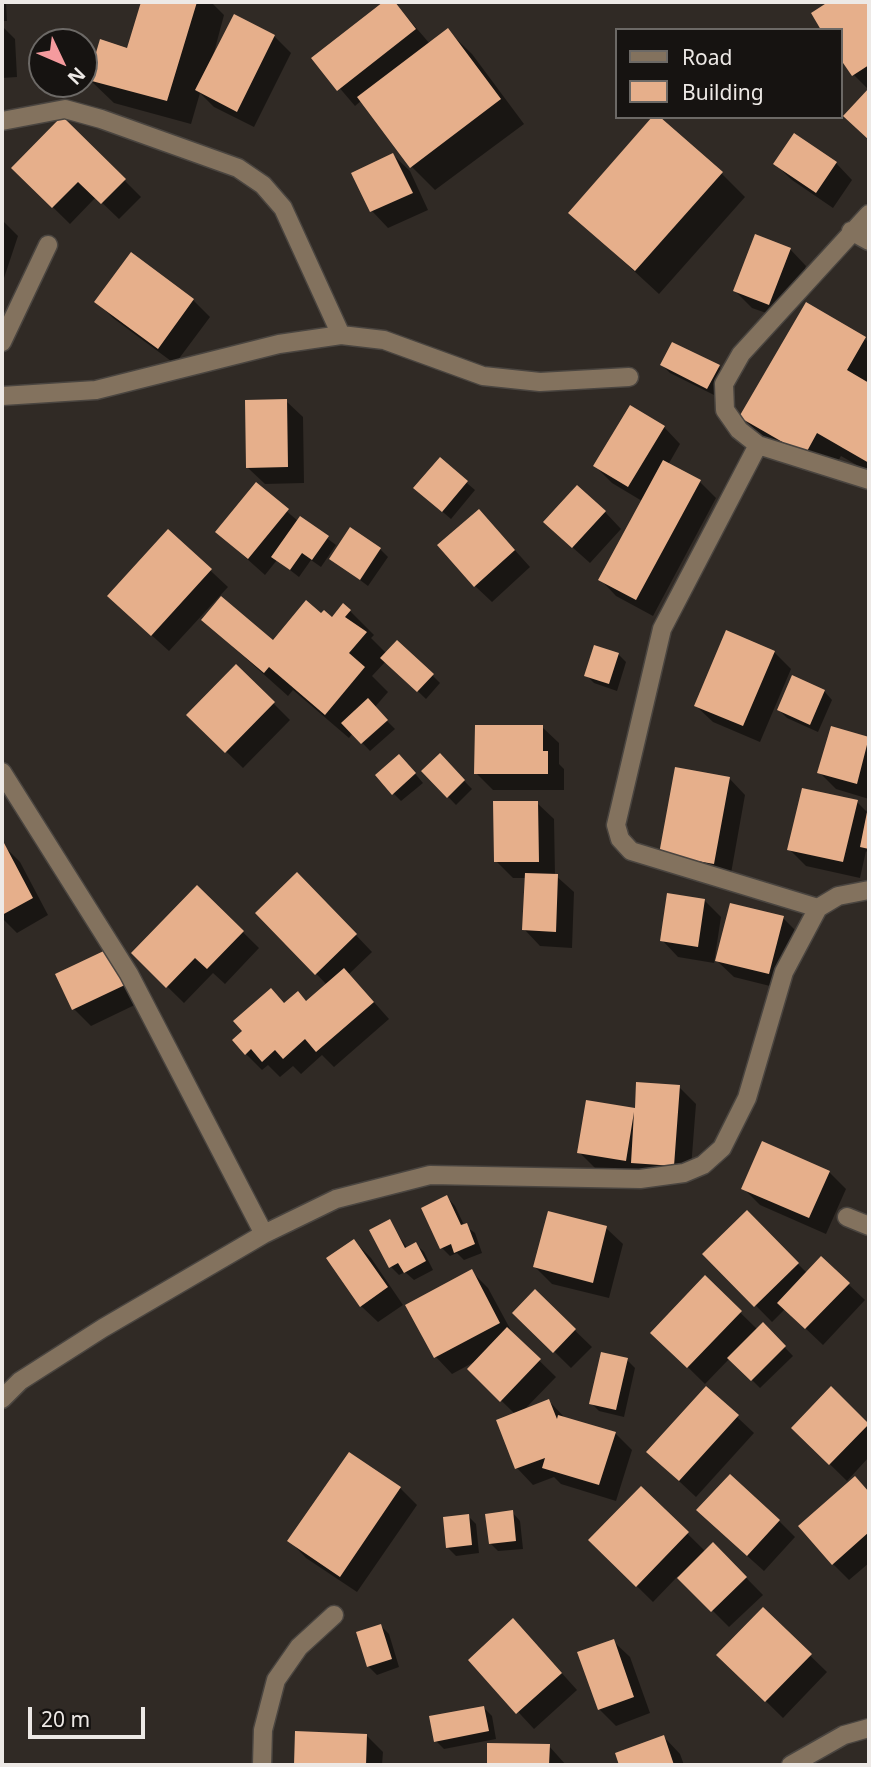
<!DOCTYPE html>
<style>
body{margin:0}
#map{position:relative;width:871px;height:1767px;overflow:hidden;background:#302a25;font-family:"Noto Sans",sans-serif}
canvas{display:block}
.frame{position:absolute;inset:0;border:4px solid #ede9e6;pointer-events:none}
.legend{position:absolute;left:615px;top:28px;width:228px;height:91px;box-sizing:border-box;background:#161311;border:2px solid #6c6966;margin:0;padding:9px 12px;list-style:none;font-size:21px;color:#ede9e6}
.legend li{display:flex;align-items:center;gap:14px;height:35px}
.legend b{width:35px;border:2px solid #6c6966}
.north{position:absolute;left:28px;top:28px;width:70px;height:70px;box-sizing:border-box;background:#161311;border:2px solid #6c6966;border-radius:50%;rotate:134deg;font-size:19px;font-weight:700;line-height:28px;text-align:center;color:#ede9e6}
.north::after{content:'';display:block;margin:auto;width:24px;height:32px;background:#f59b9e;clip-path:polygon(50% 0,100% 100%,50% 72%,0 100%)}
.scale{position:absolute;left:28px;top:1707px;width:117px;height:32px;box-sizing:border-box;border:4px solid #ede9e6;border-top:0;padding-left:9px;font-size:21px;line-height:24px;white-space:nowrap;color:#ede9e6;-webkit-text-stroke:5px #161311;paint-order:stroke}
</style>
<div id="map">
<canvas width="871" height="1767"></canvas>
<div class="frame"></div>
<ul class="legend">
<li><b style="height:9px;background:#83725e"></b>Road</li>
<li><b style="height:19px;background:#e6af8b"></b>Building</li>
</ul>
<div class="north">N</div>
<div class="scale">20 m</div>
</div>
<script>
const ctx = document.querySelector('canvas').getContext('2d');
ctx.lineJoin = 'round';
function fill(path, color) {
  ctx.fillStyle = color;
  ctx.fill(path, 'evenodd');
}
function toPath(rows) {
  const path = new Path2D();
  for (const r of rows) {
    path.moveTo(r[0], r[1]);
    for (let i = 2; i < r.length; i += 2) path.lineTo(r[i], r[i + 1]);
  }
  return path;
}
function strokePath(path, color, width, dash) {
  ctx.strokeStyle = color;
  ctx.lineWidth = width;
  ctx.lineCap = dash ? 'butt' : 'round';
  ctx.setLineDash(dash || []);
  ctx.stroke(path);
}
const shadow = toPath([
 [2,2,6,2,7,21,2,21],
 [143,2,211,2,224,15,212,60,274,36,291,53,254,127,214,107,200,93,191,124,114,103,90,80,128,50],
 [386,2,394,2,430,44,448,31,472,54,524,124,435,190,411,166,362,100,355,106,314,58],
 [831,2,869,2,869,139,845,116,869,90,854,75,841,30,813,14],
 [2,26,15,39,17,77,2,78],
 [62,118,141,197,119,219,96,197,70,224,13,168],
 [393,155,410,171,428,210,388,228,372,211,354,174],
 [836,163,852,180,833,208,792,180,775,164],
 [721,173,745,197,659,294,571,213],
 [2,220,18,236,2,284],
 [790,249,806,266,786,320,752,308,735,291],
 [132,255,193,300,210,317,175,364,113,318,97,302],
 [807,304,869,342,869,472,841,456,829,477,765,440,741,416],
 [662,365,719,367,727,375,716,396,670,373],
 [286,401,303,417,304,483,265,484,248,468],
 [664,427,680,444,668,465,700,482,716,498,653,616,616,596,600,579,642,501,612,483,595,466],
 [440,460,475,490,451,519,424,496],
 [256,485,298,521,300,518,336,545,321,567,311,560,299,577,277,560,265,575,217,532],
 [605,512,621,529,590,563,562,538],
 [495,528,530,567,492,602,475,586],
 [168,531,228,587,169,651,126,612],
 [380,549,388,557,368,586,332,559],
 [344,605,374,635,371,638,387,654,432,675,440,683,426,699,386,661,372,676,388,692,374,708,395,729,370,751,353,733,349,738,293,690,288,696,203,620,273,642,321,615,332,619],
 [774,652,791,669,760,742,713,722,696,706],
 [618,654,626,662,617,691,594,683,586,675],
 [236,666,290,720,243,768,189,715],
 [824,691,832,700,818,732,787,718,779,710],
 [542,727,559,743,559,764,564,769,564,790,493,790,476,773],
 [832,728,869,739,869,799,836,789,819,772],
 [439,755,472,789,456,805,423,771],
 [407,764,423,783,401,801,393,793],
 [729,778,745,795,730,879,678,870],
 [857,802,868,813,869,809,869,854,866,851,860,878,806,866,789,849],
 [537,803,554,819,555,875,574,892,572,948,540,946,524,929,526,878,513,878,496,861],
 [3,845,20,862,48,915,17,933,2,918],
 [197,887,259,948,225,984,213,973,184,1003,133,953],
 [314,891,372,952,349,974,389,1019,334,1067,322,1055,301,1074,293,1066,280,1077,268,1065,262,1070,246,1054,285,1005,307,1002,327,985,258,913],
 [704,900,721,917,714,963,678,957,662,940],
 [783,918,800,935,786,990,734,977,716,960],
 [110,950,143,1001,91,1026,74,1009],
 [679,1087,696,1104,690,1181,649,1179,596,1169,579,1152,636,1110],
 [829,1172,846,1189,826,1234,760,1205,743,1188],
 [447,1197,455,1206,464,1225,475,1233,482,1253,464,1260,457,1253,450,1256,442,1248],
 [747,1213,807,1273,848,1284,865,1300,823,1345,785,1309,772,1322,705,1254],
 [389,1221,407,1248,416,1244,424,1252,433,1270,414,1280,405,1272,399,1275,391,1267],
 [606,1228,623,1244,609,1298,552,1284,535,1267],
 [354,1241,371,1258,403,1305,378,1322,361,1306],
 [471,1271,488,1288,514,1336,556,1377,523,1411,549,1401,565,1418,615,1433,632,1450,616,1501,561,1484,554,1477,533,1485,517,1468,498,1421,515,1414,469,1369,476,1361,452,1374,436,1357,407,1306],
 [705,1278,758,1330,763,1325,793,1356,760,1388,730,1358,705,1384,653,1333],
 [535,1292,592,1347,571,1368,515,1313],
 [627,1360,635,1368,624,1417,599,1411,591,1403],
 [831,1389,869,1426,869,1457,847,1481,793,1428],
 [737,1417,754,1433,696,1497,665,1468],
 [349,1454,400,1488,417,1505,357,1592,306,1558,290,1541],
 [855,1478,869,1492,869,1563,849,1580,833,1564],
 [641,1488,706,1552,713,1544,763,1595,729,1627,678,1576,653,1602,590,1540],
 [512,1512,520,1521,523,1549,498,1551,490,1543],
 [468,1516,476,1524,479,1553,456,1556,448,1548],
 [779,1521,795,1537,764,1571,715,1527],
 [763,1610,827,1672,783,1718,719,1655],
 [381,1626,389,1634,399,1667,377,1675,368,1666],
 [529,1637,577,1690,534,1729,470,1660],
 [613,1641,630,1657,650,1713,616,1726,599,1709],
 [484,1708,492,1716,496,1739,444,1749,436,1741],
 [297,1733,366,1735,383,1752,382,1765,296,1765],
 [664,1737,680,1754,684,1765,621,1765,617,1754],
 [489,1745,549,1746,566,1765,489,1765]
]);
const building = toPath([
 [141,2,197,2,167,101,88,80,100,39,127,48],
 [383,2,395,2,416,29,337,91,311,58],
 [828,2,869,2,869,65,852,76,841,60,841,30,821,30,811,13],
 [234,14,275,35,237,112,195,90],
 [448,28,501,99,410,168,357,97],
 [869,88,869,140,843,116],
 [62,116,126,179,101,204,78,182,52,208,11,168],
 [652,117,660,117,723,172,635,271,568,213],
 [794,133,837,162,816,193,773,164],
 [393,153,413,193,370,212,351,173],
 [755,234,791,248,769,305,733,291],
 [131,252,194,299,158,349,94,302],
 [806,302,866,337,847,370,869,383,869,463,817,433,805,455,739,417],
 [672,342,720,365,707,389,660,365],
 [287,399,288,467,246,468,245,400],
 [630,405,665,426,628,487,593,466],
 [440,457,468,481,442,512,413,488],
 [663,460,701,480,636,600,598,580],
 [256,482,289,509,248,559,215,532],
 [577,485,606,511,572,548,543,522],
 [479,509,515,550,474,587,437,545],
 [300,516,329,536,312,560,302,553,290,570,271,557],
 [350,527,381,548,360,580,329,559],
 [168,529,212,569,151,636,107,596],
 [221,596,273,640,306,600,321,613,324,610,332,617,343,603,351,610,345,617,367,632,349,653,365,667,325,715,269,667,264,673,201,620],
 [726,630,775,651,743,726,694,706],
 [397,640,434,674,417,692,380,658],
 [594,645,619,653,609,684,584,676],
 [236,664,275,702,225,753,186,715],
 [792,675,825,690,810,725,777,710],
 [368,698,388,720,361,744,341,723],
 [475,725,543,725,543,751,548,751,548,774,474,774],
 [831,726,869,737,857,784,817,773],
 [440,753,465,780,447,798,421,771],
 [399,754,416,773,392,795,375,775],
 [675,767,730,777,714,864,659,854],
 [802,788,858,800,843,862,787,850],
 [493,801,538,801,539,862,494,862],
 [868,807,869,807,869,849,860,847],
 [4,843,33,898,2,915,2,844],
 [297,872,357,934,315,975,255,913],
 [525,873,558,874,556,932,522,930],
 [197,885,244,931,207,969,195,958,166,988,131,953],
 [667,893,705,899,698,947,660,941],
 [730,903,784,916,769,974,715,961],
 [110,948,127,984,72,1010,55,974],
 [344,968,374,1002,316,1052,305,1039,283,1059,275,1050,262,1062,251,1049,245,1055,232,1040,242,1031,233,1021,271,988,284,1003,298,991,306,1001],
 [636,1082,680,1085,674,1166,631,1163,634,1112,626,1161,577,1153,586,1100,635,1108],
 [762,1141,830,1171,809,1218,741,1189],
 [447,1195,461,1225,467,1223,475,1244,454,1253,451,1244,440,1249,421,1208],
 [747,1210,799,1263,754,1307,702,1254],
 [548,1211,607,1226,593,1283,533,1267],
 [390,1219,405,1248,416,1242,426,1261,404,1273,398,1263,389,1268,369,1230],
 [354,1239,388,1287,360,1307,326,1258],
 [821,1256,850,1283,805,1329,777,1303],
 [472,1269,500,1323,434,1358,405,1305],
 [705,1275,742,1311,687,1368,650,1333],
 [535,1289,576,1329,553,1353,512,1313],
 [763,1322,786,1346,751,1381,727,1358],
 [507,1327,541,1359,500,1402,467,1369],
 [601,1352,628,1358,616,1410,589,1404],
 [706,1386,739,1415,679,1481,646,1452],
 [831,1386,869,1424,829,1465,791,1428],
 [549,1399,557,1419,558,1415,616,1432,599,1485,542,1468,545,1458,515,1469,496,1420],
 [349,1452,401,1487,340,1577,287,1541],
 [730,1474,780,1520,747,1556,696,1510],
 [855,1476,869,1492,869,1532,832,1565,798,1526],
 [641,1486,689,1532,636,1587,588,1540],
 [513,1510,516,1541,489,1544,485,1514],
 [469,1514,472,1545,446,1548,443,1517],
 [713,1542,747,1577,711,1612,677,1578],
 [763,1607,812,1654,765,1702,716,1655],
 [513,1618,562,1673,516,1714,468,1660],
 [381,1624,392,1659,367,1667,356,1632],
 [614,1639,634,1697,598,1710,577,1652],
 [484,1706,489,1731,434,1742,429,1716],
 [295,1731,367,1734,366,1765,294,1765],
 [664,1735,674,1765,619,1765,615,1753],
 [487,1743,550,1744,549,1765,487,1765]
]);
const minor = toPath([
 [2,121,65,109,101,119,238,168,263,185,283,208,341,335],
 [869,214,741,354,724,384,725,410,739,430,758,445,869,480],
 [851,231,869,241],
 [2,342,48,245],
 [2,396,96,390,279,344,341,335,384,340,483,376,540,382,629,377],
 [758,445,662,629,616,825,620,839,631,851,818,908],
 [2,772,129,974,264,1234],
 [847,1217,869,1226],
 [2,1399,20,1381,103,1328,264,1234,336,1199,430,1175,640,1179,684,1173,703,1165,722,1148,747,1098,784,972,818,908,838,896,869,890],
 [262,1765,263,1730,276,1680,299,1647,334,1615],
 [791,1765,844,1735,869,1728]
]);
fill(shadow, '#0007');
fill(building, '#e6af8b');
strokePath(minor, '#4a4540', 21);
strokePath(minor, '#83725e', 18);
</script>
